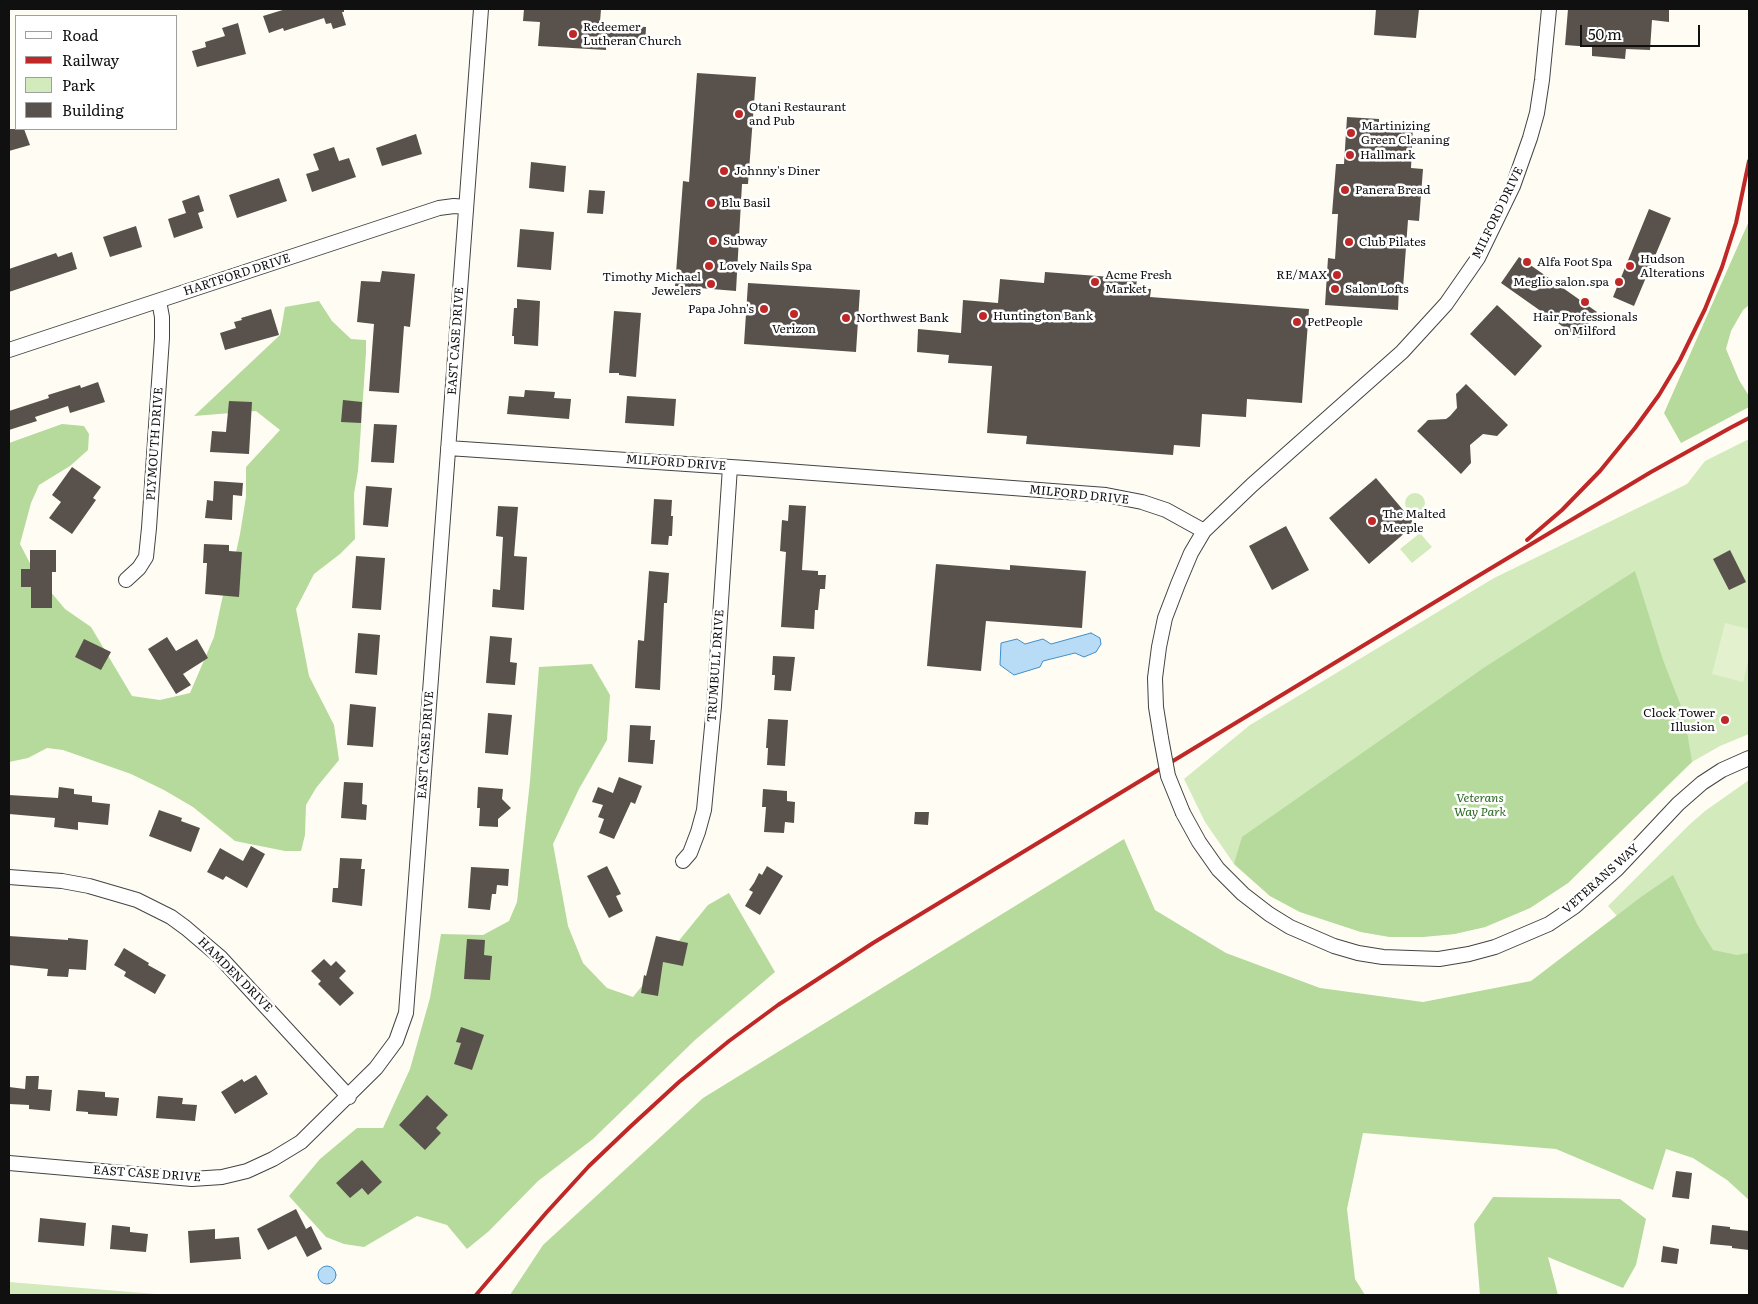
<!DOCTYPE html>
<style>
body{margin:0}
#map{position:relative;width:1758px;height:1304px;overflow:hidden;background:#fffdf3;font-family:Literata,serif}
canvas{display:block}
.frame{position:absolute;inset:0;border:10px solid #101010;pointer-events:none}
.legend{position:absolute;left:15px;top:15px;width:162px;height:115px;box-sizing:border-box;background:#fff;border:1px solid #9f9f9f;margin:0;padding:6px 9px;list-style:none;font-size:15px;color:#101010}
.legend li{display:flex;align-items:center;gap:10px;height:25px}
.legend b{width:25px;border:1px solid #9f9f9f}
.scale{position:absolute;left:1580px;top:25px;width:120px;height:22px;box-sizing:border-box;border:2px solid #101010;border-top:0;padding-left:6px;font-size:15px;line-height:18px;white-space:nowrap;color:#101010;-webkit-text-stroke:4px #fff;paint-order:stroke}
</style>
<div id="map">
<canvas width="1758" height="1304"></canvas>
<div class="frame"></div>
<ul class="legend">
<li><b style="height:6px;background:#fff"></b>Road</li>
<li><b style="height:6px;background:#c02828"></b>Railway</li>
<li><b style="height:14px;background:#d2eabc"></b>Park</li>
<li><b style="height:14px;background:#59524c"></b>Building</li>
</ul>
<div class="scale">50 m</div>
</div>
<script>
const ctx = document.querySelector('canvas').getContext('2d');
ctx.lineJoin = 'round';
function fill(path, color) {
  ctx.fillStyle = color;
  ctx.fill(path, 'evenodd');
}
function toPath(rows) {
  const path = new Path2D();
  for (const r of rows) {
    if (r.length === 3) {
      path.moveTo(r[0] + r[2], r[1]);
      path.arc(r[0], r[1], r[2], 0, 2 * Math.PI);
      continue;
    }
    path.moveTo(r[0], r[1]);
    for (let i = 2; i < r.length; i += 2) path.lineTo(r[i], r[i + 1]);
  }
  return path;
}
function strokePath(path, color, width, dash) {
  ctx.strokeStyle = color;
  ctx.lineWidth = width;
  ctx.lineCap = dash ? 'butt' : 'round';
  ctx.setLineDash(dash || []);
  ctx.stroke(path);
}
function label(font, color, halo, rows, align = 'center') {
  ctx.font = font + ' Literata,serif';
  ctx.lineWidth = 5;
  ctx.setLineDash([]);
  ctx.textBaseline = 'middle';
  ctx.strokeStyle = halo;
  ctx.fillStyle = color;
  for (const [text, x, y, turn = 0] of rows) {
    ctx.save();
    ctx.translate(x, y);
    ctx.rotate((+turn || 0) * Math.PI / 180);
    ctx.textAlign = isNaN(turn) ? turn : align;
    if (halo) ctx.strokeText(text, 0, 0);
    ctx.fillText(text, 0, 0);
    ctx.restore();
  }
}
const green = toPath([
 [1749,439,1749,734,1720,746,1692,762,1654,795,1568,883,1530,908,1485,927,1455,934,1422,937,1390,937,1361,932,1300,912,1270,896,1234,864,1205,822,1184,779,1250,725,1494,578,1687,484,1705,461],
 [1415,503,10],
 [1420,533,1432,547,1412,563,1400,549],
 [1749,780,1749,1020,1680,986,1608,906,1689,825,1705,811],
 [9,1282,168,1295,9,1295]
]);
const forest = toPath([
 [1749,221,1749,305,1743,310,1731,331,1726,349,1739,380,1749,396,1749,407,1681,443,1664,413],
 [319,301,332,321,351,339,366,340,366,353,358,471,354,494,355,539,340,554,314,574,296,609,309,676,334,725,339,760,316,788,306,805,305,835,301,851,285,851,235,841,193,807,164,790,131,774,63,750,47,748,28,758,9,762,9,443,62,424,84,426,89,434,88,450,70,466,39,485,31,503,20,544,35,573,65,609,91,627,132,696,160,700,190,693,214,637,223,595,232,571,240,534,246,497,246,467,280,430,256,411,194,416,280,335,285,307],
 [1635,571,1663,660,1684,714,1692,762,1568,883,1530,908,1485,927,1454,934,1422,937,1390,937,1361,932,1300,912,1270,896,1234,864,1242,837,1485,667],
 [592,664,610,695,607,740,579,789,553,844,568,926,583,963,607,988,633,997,708,905,729,893,775,972,695,1040,593,1139,538,1181,489,1231,467,1249,447,1225,417,1216,364,1247,344,1244,326,1237,289,1196,320,1159,357,1128,383,1128,410,1069,430,998,441,934,483,935,509,921,517,902,530,781,539,667],
 [1124,839,1155,910,1226,953,1320,988,1423,1002,1531,981,1641,897,1673,875,1698,926,1713,950,1737,955,1749,953,1749,1200,1727,1180,1693,1158,1666,1149,1653,1190,1556,1149,1363,1133,1347,1209,1355,1279,1365,1295,510,1295,543,1245,703,1098],
 [1493,1197,1620,1199,1646,1219,1636,1265,1623,1288,1548,1257,1558,1295,1480,1295,1474,1224]
]);
const pitch = toPath([
 [1725,623,1749,629,1749,657,1743,682,1712,674]
]);
const water = toPath([
 [1091,633,1100,638,1101,644,1096,652,1084,657,1075,653,1043,661,1040,667,1014,675,1000,665,1001,643,1017,639,1025,644,1043,639,1051,644,1091,633],
 [327,1275,9]
]);
const building = toPath([
 [286,9,344,9,344,12,342,12,346,25,333,29,331,23,326,24,324,18,284,31,283,28,269,33,263,16],
 [524,9,601,9,600,22,607,23,607,25,646,27,645,46,606,44,606,50,538,46,540,22,523,21],
 [1376,9,1419,9,1416,38,1374,35],
 [1568,9,1669,9,1669,22,1652,20,1650,50,1626,49,1625,59,1592,56,1592,47,1565,45],
 [238,23,246,54,197,67,192,51,206,47,205,42,225,36,222,28],
 [697,73,756,77,748,184,742,184,736,291,675,286,683,181,689,182],
 [1347,117,1379,119,1379,124,1413,126,1411,168,1423,169,1419,221,1408,220,1403,288,1399,288,1398,310,1325,305,1328,258,1335,259,1338,214,1332,214,1336,164,1344,164],
 [9,129,24,129,30,145,9,151],
 [416,134,422,154,382,166,376,148],
 [334,147,339,161,349,158,356,177,312,192,306,174,319,170,313,154],
 [531,162,566,166,564,192,529,188],
 [279,178,287,201,237,218,229,195],
 [589,190,605,191,603,214,587,213],
 [199,195,204,211,198,213,203,228,174,238,168,219,186,213,182,201],
 [1649,209,1671,218,1634,306,1613,297],
 [136,226,142,247,110,257,103,237],
 [520,229,554,232,551,270,517,267],
 [72,252,77,269,9,292,9,269,56,253,58,257],
 [1519,257,1597,312,1579,338,1501,283],
 [382,271,415,274,410,327,404,326,399,393,369,391,374,324,357,322,361,281,380,282],
 [1045,272,1137,279,1136,288,1151,289,1150,297,1309,309,1302,403,1247,399,1246,417,1202,414,1200,447,1174,445,1173,455,1026,444,1027,436,987,433,992,366,948,363,949,355,917,352,918,329,961,333,963,300,998,303,1000,279,1044,283],
 [748,283,860,290,856,352,744,344],
 [517,299,540,301,538,346,514,344,514,336,512,336,514,308,517,308],
 [1497,305,1542,346,1515,376,1470,334],
 [271,309,279,335,225,350,220,333,236,328,234,322,242,320,241,318],
 [614,311,641,313,636,377,619,375,619,373,609,373],
 [98,382,105,402,70,413,68,406,35,417,37,421,9,430,9,411,49,398,48,395,80,385,81,388],
 [1466,384,1508,425,1497,436,1483,434,1470,445,1471,463,1461,474,1417,431,1428,420,1446,419,1450,416,1457,408,1456,394],
 [525,390,555,392,554,398,571,399,569,419,507,414,509,396,524,397],
 [627,396,676,399,674,426,625,423],
 [343,400,362,402,361,423,341,422],
 [229,401,252,402,249,454,210,452,212,431,226,432],
 [374,424,397,425,394,463,371,462],
 [72,467,101,487,93,498,96,500,72,534,49,518,61,502,52,495],
 [1376,478,1415,524,1369,564,1329,518],
 [214,481,243,483,242,496,233,495,232,520,205,518,207,500,213,501],
 [366,486,392,488,388,527,363,525],
 [654,499,672,500,671,516,673,516,672,536,669,536,668,545,651,544],
 [789,505,806,506,802,570,818,571,818,575,826,575,825,589,820,589,818,610,815,610,814,629,781,627,786,552,780,551,781,535,782,520,788,521],
 [498,506,518,507,514,556,527,557,524,610,492,607,493,589,500,590,503,537,496,536],
 [1286,526,1309,570,1272,590,1249,546],
 [204,544,229,545,229,551,242,552,239,597,205,594,207,563,203,563],
 [30,550,56,550,56,572,52,572,52,608,31,608,31,587,21,587,21,569,30,569],
 [1730,550,1746,582,1729,590,1713,559],
 [356,556,385,558,381,610,352,608],
 [936,564,1010,570,1010,565,1086,571,1082,628,986,621,981,671,927,666],
 [649,571,669,573,667,603,664,603,660,690,635,688,638,640,644,641],
 [358,633,380,635,377,675,355,673],
 [490,636,512,638,510,662,517,663,515,685,486,683],
 [167,637,176,651,197,639,208,658,183,674,191,685,176,694,148,649],
 [84,639,111,652,101,670,75,657],
 [773,656,795,657,791,691,774,690,775,675,772,675],
 [350,704,376,707,373,747,347,745],
 [488,713,512,715,508,755,485,753],
 [768,719,788,720,785,766,767,765,768,748,766,748],
 [630,725,651,726,650,740,655,740,653,764,628,762],
 [619,777,642,786,635,804,631,802,614,839,599,833,604,819,598,817,603,805,592,802,598,787,613,793],
 [344,782,363,783,362,804,367,805,366,820,341,818],
 [59,787,74,789,74,794,92,796,92,802,110,804,108,825,78,822,78,830,54,827,55,818,9,814,9,795,58,798],
 [478,787,503,789,502,799,511,808,498,819,498,827,479,826,480,808,477,808],
 [763,789,787,791,787,801,795,802,794,823,785,822,784,833,764,832,766,807,762,807],
 [159,810,182,818,181,821,200,828,191,852,149,836],
 [915,812,929,812,928,825,914,824],
 [251,846,265,854,247,888,226,876,223,880,207,872,220,848,243,861],
 [340,858,362,859,361,869,365,869,362,906,332,902,333,888,338,888],
 [607,866,621,894,616,896,623,911,609,918,587,876],
 [767,866,783,876,760,915,745,906,753,892,749,890,754,883,759,873,762,875],
 [471,867,509,869,508,886,497,885,496,894,492,894,490,910,468,908],
 [9,936,68,940,68,938,88,940,86,970,69,969,68,977,47,976,48,969,9,965],
 [656,936,688,943,683,966,663,962,658,996,641,993,644,975,646,976],
 [467,939,485,940,484,955,492,956,490,980,464,979],
 [124,948,149,963,148,965,166,975,155,994,124,976,126,972,114,965],
 [324,959,331,966,336,961,346,971,339,978,354,993,340,1006,318,984,321,981,311,971],
 [461,1027,484,1035,472,1070,454,1064,461,1043,456,1042],
 [256,1075,268,1094,235,1114,221,1092,242,1079,244,1082],
 [26,1076,39,1076,38,1089,52,1090,50,1111,29,1109,29,1105,9,1104,9,1087,25,1089],
 [78,1090,105,1092,105,1097,119,1098,117,1116,88,1114,88,1112,76,1111],
 [427,1095,448,1115,436,1128,441,1133,425,1150,399,1125],
 [158,1096,183,1098,182,1104,197,1105,195,1121,156,1118],
 [362,1160,382,1182,368,1195,362,1188,350,1198,336,1183],
 [1676,1171,1692,1173,1689,1199,1672,1197],
 [296,1209,306,1229,311,1226,322,1249,307,1257,296,1236,268,1250,257,1229],
 [40,1218,86,1223,84,1246,38,1242],
 [112,1225,130,1227,130,1232,148,1234,146,1252,110,1249],
 [1712,1225,1730,1227,1730,1229,1749,1231,1749,1250,1732,1248,1732,1246,1710,1244],
 [215,1229,215,1239,239,1237,241,1259,190,1263,188,1231],
 [1663,1246,1679,1249,1677,1264,1661,1262]
]);
const street = toPath([
 [9,350,439,208,454,206,466,207],
 [448,448,746,468,1106,495,1142,502,1166,510,1204,531,1252,485,1402,352,1446,304,1478,258,1513,186,1530,138,1537,113,1542,80,1549,9],
 [126,580,139,568,146,557,149,528,162,338,162,317,159,301],
 [1161,738,1156,707,1155,678,1159,647,1165,618,1178,584,1191,553,1204,531],
 [1183,813,1199,842,1218,869,1243,894,1269,914,1290,927,1334,946,1358,953,1383,957,1439,959,1469,954,1495,947,1549,924,1574,907,1617,869,1678,804,1702,783,1722,770,1749,758],
 [683,861,690,853,698,832,704,810,714,706,730,467],
 [9,877,62,881,89,886,137,900,171,917,186,928,220,957,349,1097],
 [9,1163,192,1179,222,1177,247,1171,273,1159,301,1142,376,1068,396,1041,406,1013,481,9]
]);
const rail = toPath([
 [1527,540,1562,510,1600,471,1635,428,1659,395,1680,360,1705,309,1722,267,1736,223,1749,161],
 [476,1295,546,1213,589,1166,631,1126,679,1082,729,1041,778,1005,873,943,1468,582,1651,472,1730,428,1749,418]
]);
const streetBridge = toPath([
 [1161,738,1168,776,1183,813]
]);
const markers = [
 [573,34,5,"#c02828"],
 [739,114,5,"#c02828"],
 [1351,133,5,"#c02828"],
 [1350,155,5,"#c02828"],
 [724,171,5,"#c02828"],
 [1345,190,5,"#c02828"],
 [711,203,5,"#c02828"],
 [713,241,5,"#c02828"],
 [1349,242,5,"#c02828"],
 [1527,262,5,"#c02828"],
 [709,266,5,"#c02828"],
 [1630,266,5,"#c02828"],
 [1337,275,5,"#c02828"],
 [1095,282,5,"#c02828"],
 [1619,282,5,"#c02828"],
 [711,284,5,"#c02828"],
 [1335,289,5,"#c02828"],
 [1585,302,5,"#c02828"],
 [764,309,5,"#c02828"],
 [794,314,5,"#c02828"],
 [983,316,5,"#c02828"],
 [846,318,5,"#c02828"],
 [1297,322,5,"#c02828"],
 [1372,521,5,"#c02828"],
 [1725,720,5,"#c02828"]
];
const poiNames = [
 ["Redeemer",583,27],
 ["Lutheran Church",583,41],
 ["Otani Restaurant",749,107],
 ["and Pub",749,121],
 ["Martinizing",1361,126],
 ["Green Cleaning",1361,140],
 ["Hallmark",1360,155],
 ["Johnny's Diner",734,171],
 ["Panera Bread",1355,190],
 ["Blu Basil",721,203],
 ["Subway",723,241],
 ["Club Pilates",1359,242],
 ["Hudson",1640,259],
 ["Alterations",1640,273],
 ["Alfa Foot Spa",1537,262],
 ["Lovely Nails Spa",719,266],
 ["Acme Fresh",1105,275],
 ["Market",1105,289],
 ["RE/MAX",1327,275,"right"],
 ["Timothy Michael",701,277,"right"],
 ["Jewelers",701,291,"right"],
 ["Meglio salon.spa",1609,282,"right"],
 ["Salon Lofts",1345,289],
 ["Papa John's",754,309,"right"],
 ["Huntington Bank",993,316],
 ["Hair Professionals",1585,317,"center"],
 ["on Milford",1585,331,"center"],
 ["Northwest Bank",856,318],
 ["PetPeople",1307,322],
 ["Verizon",794,329,"center"],
 ["The Malted",1382,514],
 ["Meeple",1382,528],
 ["Clock Tower",1715,713,"right"],
 ["Illusion",1715,727,"right"]
];
const streetNames = [
 ["MILFORD DRIVE",1498,213,-64],
 ["HARTFORD DRIVE",237,275,-18],
 ["EAST CASE DRIVE",456,341,-86],
 ["PLYMOUTH DRIVE",155,444,-86],
 ["MILFORD DRIVE",676,463,4],
 ["MILFORD DRIVE",1079,495,6],
 ["TRUMBULL DRIVE",716,666,-86],
 ["EAST CASE DRIVE",426,745,-86],
 ["VETERANS WAY",1601,879,-42],
 ["HAMDEN DRIVE",235,975,45],
 ["EAST CASE DRIVE",147,1174,4]
];
const parkNames = [
 ["Veterans",1480,798],
 ["Way Park",1480,812]
];
fill(green, '#d2eabc');
fill(forest, '#b5da9c');
fill(pitch, '#e3f1ce');
fill(water, '#b8dcf6');
strokePath(water, '#408ecc', 1);
fill(building, '#59524c');
strokePath(street, '#434343', 16);
strokePath(street, '#fff', 14);
strokePath(rail, '#c02828', 4);
strokePath(streetBridge, '#434343', 16, []);
strokePath(streetBridge, '#fff', 14);
for (const [x, y, r, color] of markers) {
  const dot = new Path2D();
  dot.arc(x, y, r, 0, 2 * Math.PI);
  ctx.fillStyle = color;
  ctx.fill(dot);
  strokePath(dot, '#fff', 2);
}
label('12px', '#101010', '#fff', poiNames, 'left');
label('12px', '#101010', '#fff', streetNames);
label('italic 12px', '#2b6820', '#fff', parkNames);
</script>
